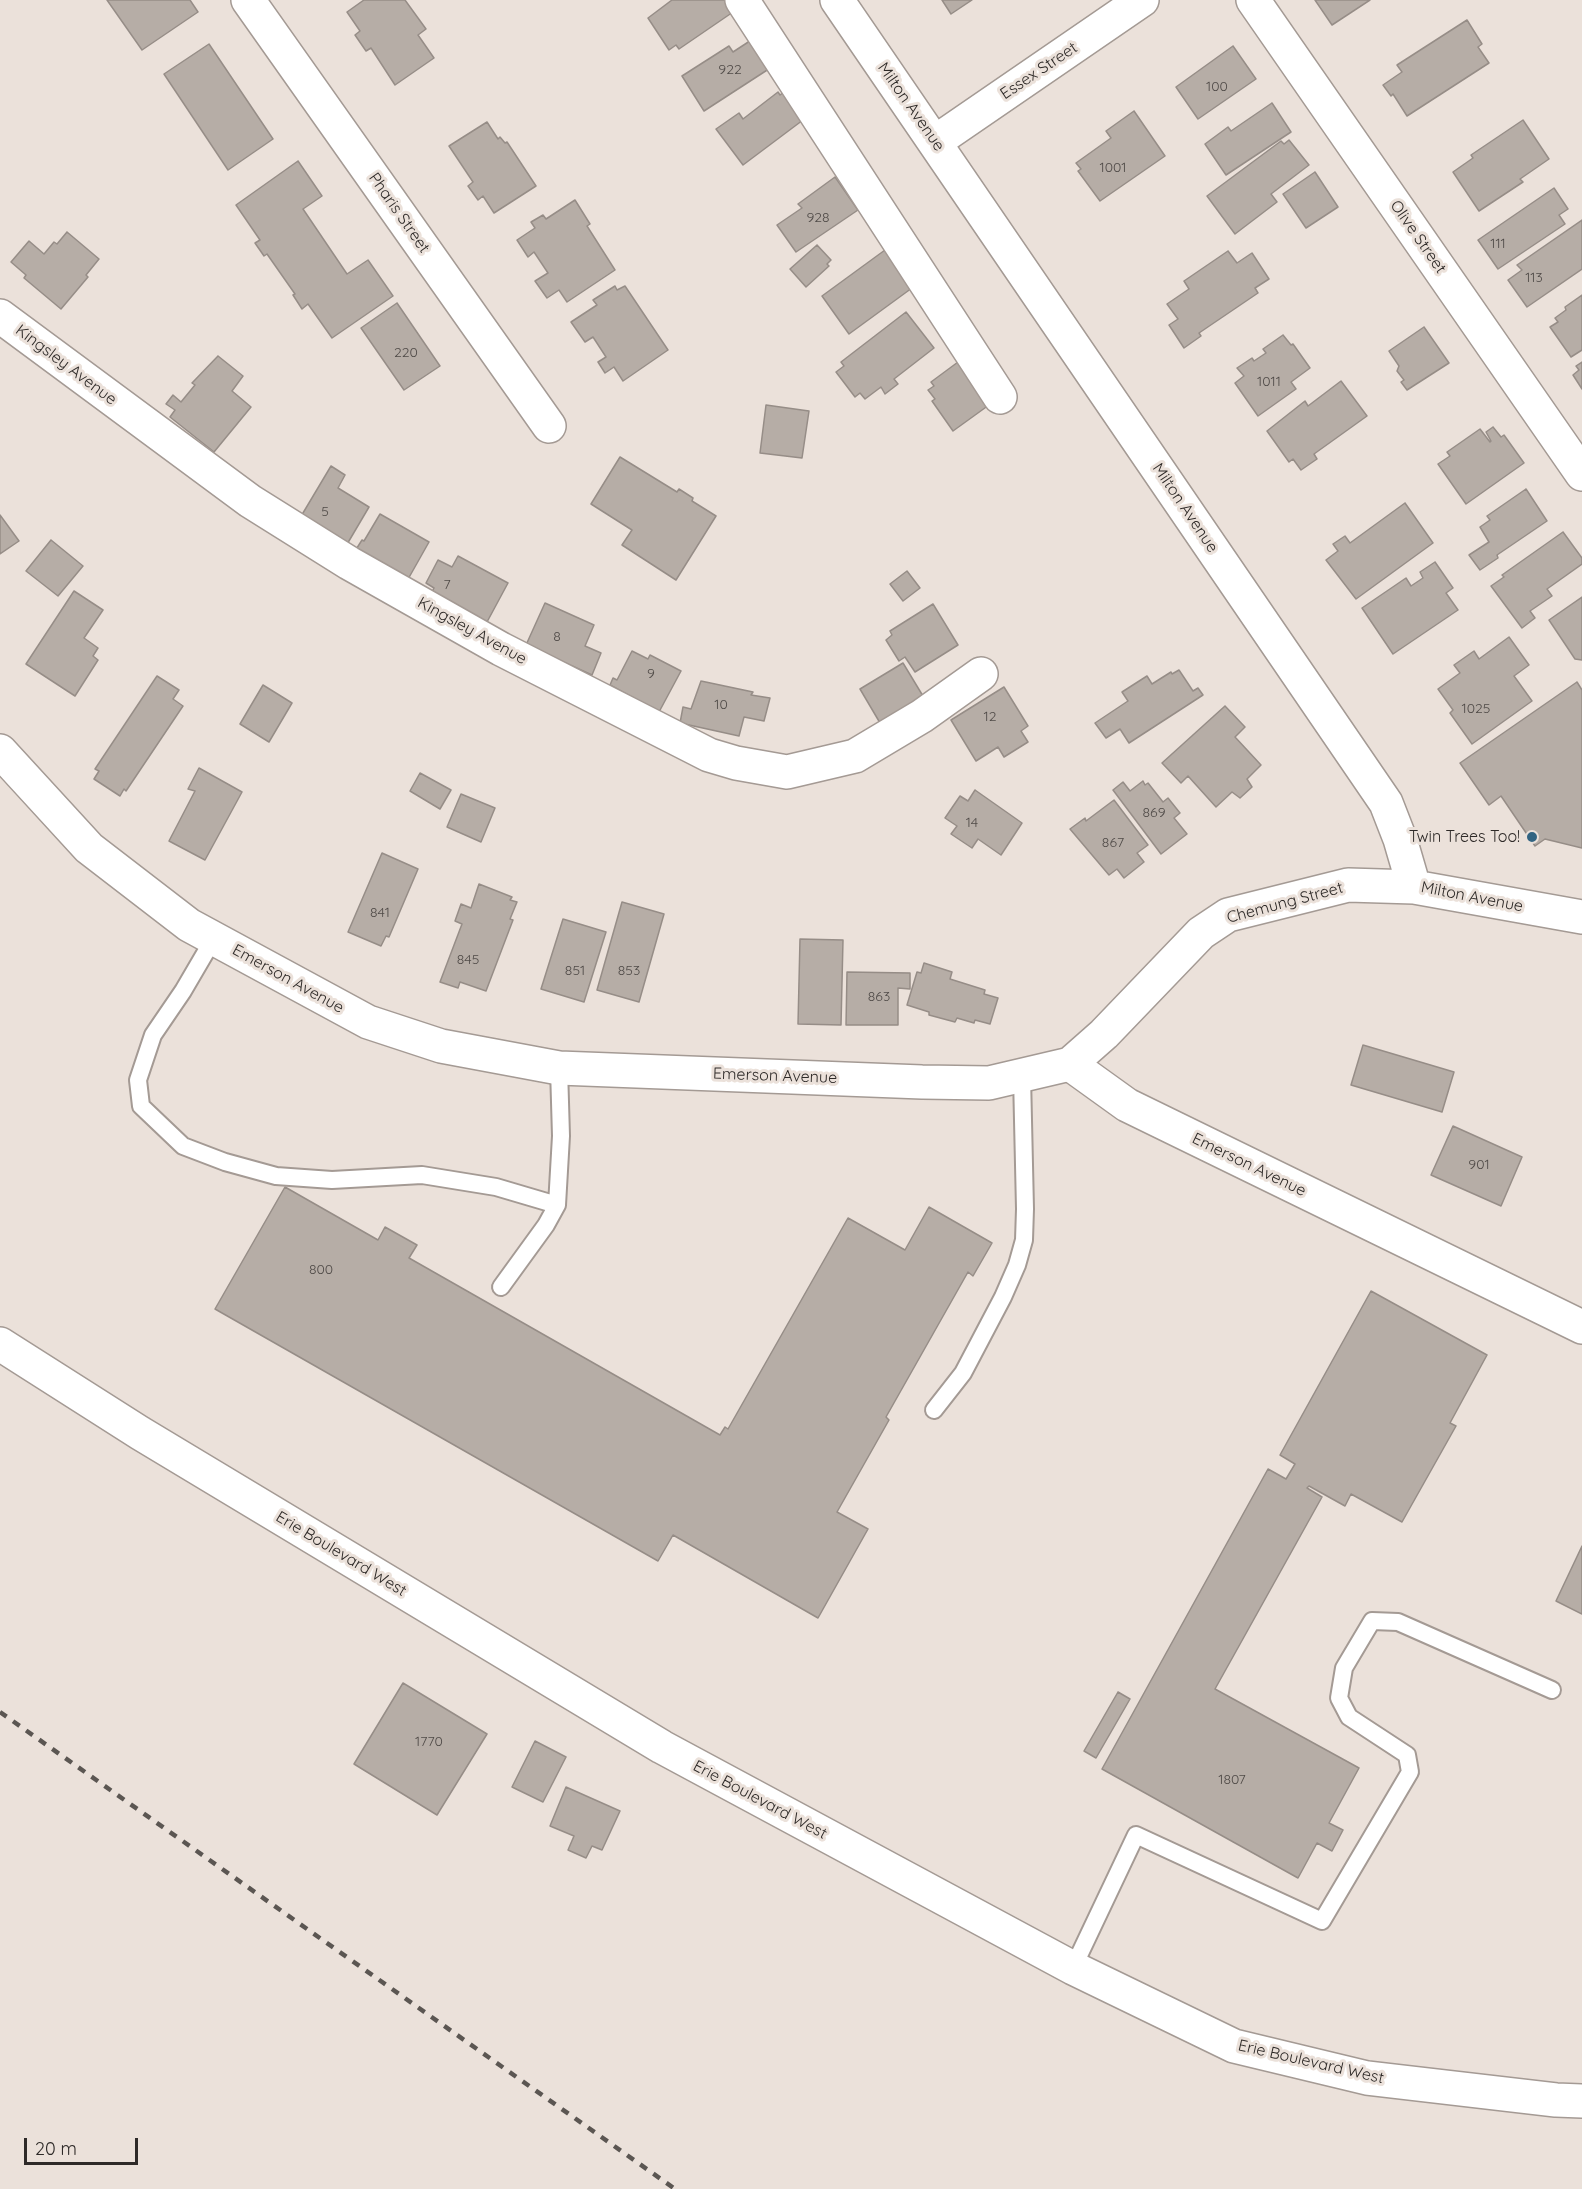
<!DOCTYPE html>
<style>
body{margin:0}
#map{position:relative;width:1582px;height:2189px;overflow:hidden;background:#ebe1da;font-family:Quicksand,sans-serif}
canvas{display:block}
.scale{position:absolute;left:24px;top:2138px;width:114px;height:27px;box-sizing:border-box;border:3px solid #2e2a28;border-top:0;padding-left:8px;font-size:18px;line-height:21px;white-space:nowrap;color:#2e2a28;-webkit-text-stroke:4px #ebe1da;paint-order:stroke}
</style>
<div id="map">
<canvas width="1582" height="2189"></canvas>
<div class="scale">20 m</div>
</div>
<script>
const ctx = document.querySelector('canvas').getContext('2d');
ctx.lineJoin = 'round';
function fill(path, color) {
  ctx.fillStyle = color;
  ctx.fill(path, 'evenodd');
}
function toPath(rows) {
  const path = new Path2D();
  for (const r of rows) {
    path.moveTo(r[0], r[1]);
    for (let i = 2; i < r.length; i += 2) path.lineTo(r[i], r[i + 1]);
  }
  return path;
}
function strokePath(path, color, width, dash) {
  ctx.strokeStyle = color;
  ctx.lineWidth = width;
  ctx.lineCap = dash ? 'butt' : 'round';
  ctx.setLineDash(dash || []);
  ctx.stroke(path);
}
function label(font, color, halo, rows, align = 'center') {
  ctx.font = font + ' Quicksand,sans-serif';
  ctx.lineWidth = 6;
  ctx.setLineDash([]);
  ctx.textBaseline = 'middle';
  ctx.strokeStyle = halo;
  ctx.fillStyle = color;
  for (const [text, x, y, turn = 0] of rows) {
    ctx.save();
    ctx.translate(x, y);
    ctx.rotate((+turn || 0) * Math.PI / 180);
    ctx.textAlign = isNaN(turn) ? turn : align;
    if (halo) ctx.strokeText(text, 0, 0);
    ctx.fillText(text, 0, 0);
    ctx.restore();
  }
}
const building = toPath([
 [107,0,190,0,198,12,142,50,107,0],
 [364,0,405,0,426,29,418,35,434,58,395,85,371,48,366,51,355,35,360,31,347,12,364,0],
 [672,0,729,0,736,10,679,49,676,45,669,50,648,18,672,0],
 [942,0,972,0,951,14,942,0],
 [1315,0,1370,0,1332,25,1315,0],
 [1467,20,1482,44,1478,47,1489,63,1407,116,1393,94,1391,96,1383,85,1402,72,1397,65,1467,20],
 [759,35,778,63,704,111,682,76,729,46,733,52,759,35],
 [209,44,273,139,228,170,164,74,209,44],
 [1233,46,1256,79,1198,119,1176,87,1233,46],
 [788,89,807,117,743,165,716,129,739,113,743,119,778,92,780,95,788,89],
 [1272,103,1291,132,1226,175,1205,144,1228,127,1231,131,1272,103],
 [1134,111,1165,156,1100,201,1078,171,1081,169,1076,163,1111,138,1106,131,1134,111],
 [1523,120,1549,159,1520,179,1523,182,1479,211,1453,172,1473,158,1471,155,1523,120],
 [487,122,498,139,500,137,505,143,507,142,536,186,494,213,483,196,478,200,468,186,473,182,449,146,487,122],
 [1289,140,1309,165,1271,194,1277,202,1235,234,1207,196,1281,141,1284,144,1289,140],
 [298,161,322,196,303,209,347,274,368,260,393,296,332,338,308,304,302,309,293,295,295,294,267,254,264,256,255,243,260,240,236,205,298,161],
 [1315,172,1338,207,1306,228,1283,194,1315,172],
 [835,177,858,210,796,252,777,225,802,208,798,204,835,177],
 [1554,188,1568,209,1559,215,1565,224,1498,269,1478,240,1554,188],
 [575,200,590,224,587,226,615,270,567,302,559,290,547,298,535,281,548,273,534,252,528,257,517,240,535,228,531,222,543,215,546,219,575,200],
 [1582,220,1582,269,1527,307,1508,280,1522,270,1517,265,1582,220],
 [67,232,99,259,86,275,88,277,61,309,24,278,26,275,11,262,29,241,44,254,54,242,57,244,67,232],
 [817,245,831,260,827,264,829,266,806,287,790,269,817,245],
 [885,250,912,288,849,334,822,296,885,250],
 [1228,251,1237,263,1252,253,1269,279,1255,288,1258,293,1199,333,1201,336,1184,348,1169,325,1178,319,1167,304,1189,289,1184,281,1228,251],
 [615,286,617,290,625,286,668,350,623,381,614,367,605,373,598,362,606,357,593,337,585,342,571,322,597,305,593,300,615,286],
 [1582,295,1582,350,1571,357,1550,327,1558,322,1555,318,1566,310,1565,307,1582,295],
 [397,303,440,366,404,390,361,328,397,303],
 [906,312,934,348,894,379,898,384,885,394,881,387,865,399,860,393,855,397,836,372,844,366,841,362,906,312],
 [1424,327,1449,363,1407,390,1401,382,1404,380,1397,371,1399,366,1389,351,1424,327],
 [1283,335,1291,345,1293,344,1310,368,1291,382,1296,389,1258,416,1235,383,1244,376,1237,368,1252,358,1254,361,1266,353,1263,349,1283,335],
 [218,356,243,376,232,391,251,407,214,452,170,417,175,410,166,404,173,395,181,402,195,385,192,383,218,356],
 [958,362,989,405,953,431,932,401,935,399,928,390,934,386,931,382,958,362],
 [1582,362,1582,389,1573,375,1579,370,1576,366,1582,362],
 [1341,381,1367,416,1314,454,1317,459,1301,470,1293,459,1289,462,1267,431,1305,401,1308,406,1341,381],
 [766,405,809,411,802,458,760,453,766,405],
 [1493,427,1501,437,1504,435,1524,463,1466,504,1438,464,1450,456,1447,452,1480,429,1490,442,1491,441,1486,432,1493,427],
 [620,457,677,492,679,489,693,498,692,501,716,516,676,580,622,545,632,530,591,504,620,457],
 [331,466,345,475,338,488,369,507,346,546,300,518,331,466],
 [1526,489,1547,521,1497,555,1498,558,1480,570,1469,555,1489,542,1480,527,1490,520,1487,516,1526,489],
 [1405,503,1433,543,1356,599,1326,560,1338,551,1333,544,1345,536,1350,543,1405,503],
 [380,514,429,542,407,581,355,551,362,540,364,541,380,514],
 [0,515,19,541,0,554,0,515],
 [1563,532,1582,558,1582,564,1547,589,1552,596,1530,611,1535,618,1522,628,1491,586,1504,577,1502,575,1563,532],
 [51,540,83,566,58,596,26,571,51,540],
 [458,556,508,583,487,622,432,592,434,588,426,583,438,560,452,567,458,556],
 [1435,562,1453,588,1446,593,1458,610,1393,654,1362,608,1406,578,1411,586,1423,578,1420,572,1435,562],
 [907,571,920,588,903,601,890,584,907,571],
 [74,591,103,610,84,638,98,648,93,656,98,660,75,696,26,664,74,591],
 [1582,597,1582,660,1575,659,1549,620,1582,597],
 [545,603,594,625,585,646,601,653,592,675,526,645,545,603],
 [933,604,958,645,915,672,905,657,899,661,886,640,892,635,890,631,933,604],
 [1509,637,1529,665,1514,676,1532,701,1472,744,1450,713,1453,710,1438,689,1460,673,1454,665,1474,651,1479,659,1509,637],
 [632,651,648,659,650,655,681,671,659,712,610,685,613,678,617,680,632,651],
 [903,663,926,701,883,728,860,689,903,663],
 [1179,670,1193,691,1198,688,1203,695,1129,743,1120,729,1106,738,1095,723,1128,701,1122,692,1147,676,1152,684,1171,672,1172,674,1179,670],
 [157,676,179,690,173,699,183,706,126,791,124,789,120,796,94,779,99,771,95,769,157,676],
 [701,681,753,692,751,695,770,698,764,721,744,717,739,736,680,723,683,707,691,709,701,681],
 [1577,682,1582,690,1582,848,1545,839,1535,846,1501,796,1489,805,1460,763,1577,682],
 [263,685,292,703,269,742,240,724,263,685],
 [1004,687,1028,726,1021,731,1028,742,1004,757,998,747,976,761,951,720,1004,687],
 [1225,706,1245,727,1235,737,1261,765,1247,779,1252,787,1240,798,1232,792,1216,807,1188,776,1181,783,1162,763,1225,706],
 [199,768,242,792,205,860,169,841,195,791,188,789,199,768],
 [420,773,451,790,440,809,410,791,420,773],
 [1143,781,1145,785,1148,783,1163,802,1168,798,1180,813,1174,818,1187,834,1161,854,1113,790,1123,782,1130,791,1143,781],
 [975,790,1022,823,1001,855,978,839,972,848,951,834,957,826,945,818,960,796,968,801,975,790],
 [461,794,495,808,481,842,447,827,461,794],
 [1114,800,1148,845,1137,853,1144,862,1124,878,1117,869,1109,875,1070,829,1085,818,1086,821,1114,800],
 [382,853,418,869,389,937,386,936,381,946,348,932,382,853],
 [479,884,512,897,510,900,517,902,510,919,513,920,486,991,460,982,458,988,440,982,462,924,455,921,461,904,471,908,479,884],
 [622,902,664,914,639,1002,597,990,622,902],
 [563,919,606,932,584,1002,541,989,563,919],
 [800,939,843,940,841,1025,798,1024,800,939],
 [924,963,952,972,950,979,985,990,984,994,998,998,990,1024,975,1020,974,1023,957,1018,955,1022,929,1015,929,1012,907,1005,917,972,921,973,924,963],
 [847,972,910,973,910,989,898,988,898,1025,846,1025,847,972],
 [1363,1045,1454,1072,1442,1112,1351,1085,1363,1045],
 [1453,1126,1522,1157,1501,1206,1431,1175,1453,1126],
 [285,1187,378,1240,385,1227,417,1245,409,1258,720,1435,725,1427,728,1429,848,1218,905,1250,929,1207,992,1243,973,1276,968,1272,886,1417,889,1420,837,1512,868,1529,818,1618,673,1535,658,1561,215,1309,285,1187],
 [1371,1291,1487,1355,1450,1423,1456,1426,1402,1522,1351,1494,1345,1506,1309,1486,1307,1488,1322,1497,1215,1689,1359,1768,1329,1823,1343,1830,1332,1851,1317,1843,1298,1878,1102,1769,1268,1469,1286,1479,1295,1464,1280,1455,1371,1291],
 [1582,1546,1582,1614,1556,1601,1582,1546],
 [403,1683,487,1734,437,1815,354,1764,403,1683],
 [1118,1692,1130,1699,1096,1758,1084,1751,1118,1692],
 [535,1741,566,1757,543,1802,512,1787,535,1741],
 [566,1787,620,1811,602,1850,592,1846,586,1858,568,1850,574,1836,550,1826,566,1787]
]);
const service = toPath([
 [214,938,183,991,153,1035,138,1080,141,1106,183,1146,225,1162,276,1176,332,1180,422,1175,496,1187,557,1205],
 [501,1287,546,1225,557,1205,561,1136,559,1068],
 [934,1410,963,1373,1003,1297,1017,1265,1024,1240,1025,1209,1022,1076],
 [1073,1968,1136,1835,1322,1921,1410,1772,1407,1755,1349,1717,1339,1698,1344,1668,1372,1621,1398,1622,1552,1690]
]);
const minor = toPath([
 [248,0,549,426],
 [742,0,1000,397],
 [1253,0,1582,474],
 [935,142,1142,0],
 [0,316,250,501,349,563,501,649,709,755,736,763,787,772,855,756,922,716,981,674],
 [1070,1064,1127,1105,1582,1327]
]);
const tertiary = toPath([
 [837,0,1386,803,1400,839,1414,887],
 [0,751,89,848,189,925,368,1022,441,1046,559,1068,922,1082,989,1083,1070,1064,1104,1034,1201,933,1228,915,1348,885,1414,887,1582,917]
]);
const secondary = toPath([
 [0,1344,140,1433,662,1747,1073,1968,1234,2046,1367,2078,1556,2100,1582,2101]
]);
const rail = toPath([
 [0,1712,675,2189]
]);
const markers = [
 [1532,837,6,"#326482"]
];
const numberNames = [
 ["922",730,70],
 ["100",1217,87],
 ["1001",1113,168],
 ["928",818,218],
 ["111",1498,244],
 ["113",1534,278],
 ["220",406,353],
 ["1011",1269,382],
 ["5",325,512],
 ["7",447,585],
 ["8",557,637],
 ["9",651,674],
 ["10",721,705],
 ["1025",1476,709],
 ["12",990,717],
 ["869",1154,813],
 ["14",972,823],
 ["867",1113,843],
 ["841",380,913],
 ["845",468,960],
 ["851",575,971],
 ["853",629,971],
 ["863",879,997],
 ["901",1479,1165],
 ["800",321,1270],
 ["1770",429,1742],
 ["1807",1232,1780]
];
const streetNames = [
 ["Essex Street",1039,71,-34],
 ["Milton Avenue",911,107,55],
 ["Pharis Street",399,213,55],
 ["Olive Street",1418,237,55],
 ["Kingsley Avenue",66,365,37],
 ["Milton Avenue",1185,508,56],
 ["Kingsley Avenue",472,631,29],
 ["Milton Avenue",1472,897,11],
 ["Chemung Street",1285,903,-15],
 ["Emerson Avenue",288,979,29],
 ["Emerson Avenue",775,1076,2],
 ["Emerson Avenue",1249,1165,26],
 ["Erie Boulevard West",341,1554,31],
 ["Erie Boulevard West",760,1800,28],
 ["Erie Boulevard West",1311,2062,13]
];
const poiNames = [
 ["Twin Trees Too!",1520,837]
];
fill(building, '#b6ada6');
strokePath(building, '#968d87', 1.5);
strokePath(service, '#a49a94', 20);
strokePath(minor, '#a49a94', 36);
strokePath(tertiary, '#a49a94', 36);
strokePath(secondary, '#a49a94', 36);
strokePath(service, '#fff', 16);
strokePath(minor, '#fff', 33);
strokePath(tertiary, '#fff', 33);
strokePath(secondary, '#fff', 33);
strokePath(rail, '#5b5652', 4.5, [8, 8]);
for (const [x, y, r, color] of markers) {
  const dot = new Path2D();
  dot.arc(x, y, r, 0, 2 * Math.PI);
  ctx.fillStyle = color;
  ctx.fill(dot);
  strokePath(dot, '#ebe1da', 2);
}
label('14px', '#504b48', null, numberNames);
label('16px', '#2e2a28', '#ebe1da', streetNames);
label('16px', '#2e2a28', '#ebe1da', poiNames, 'right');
</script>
